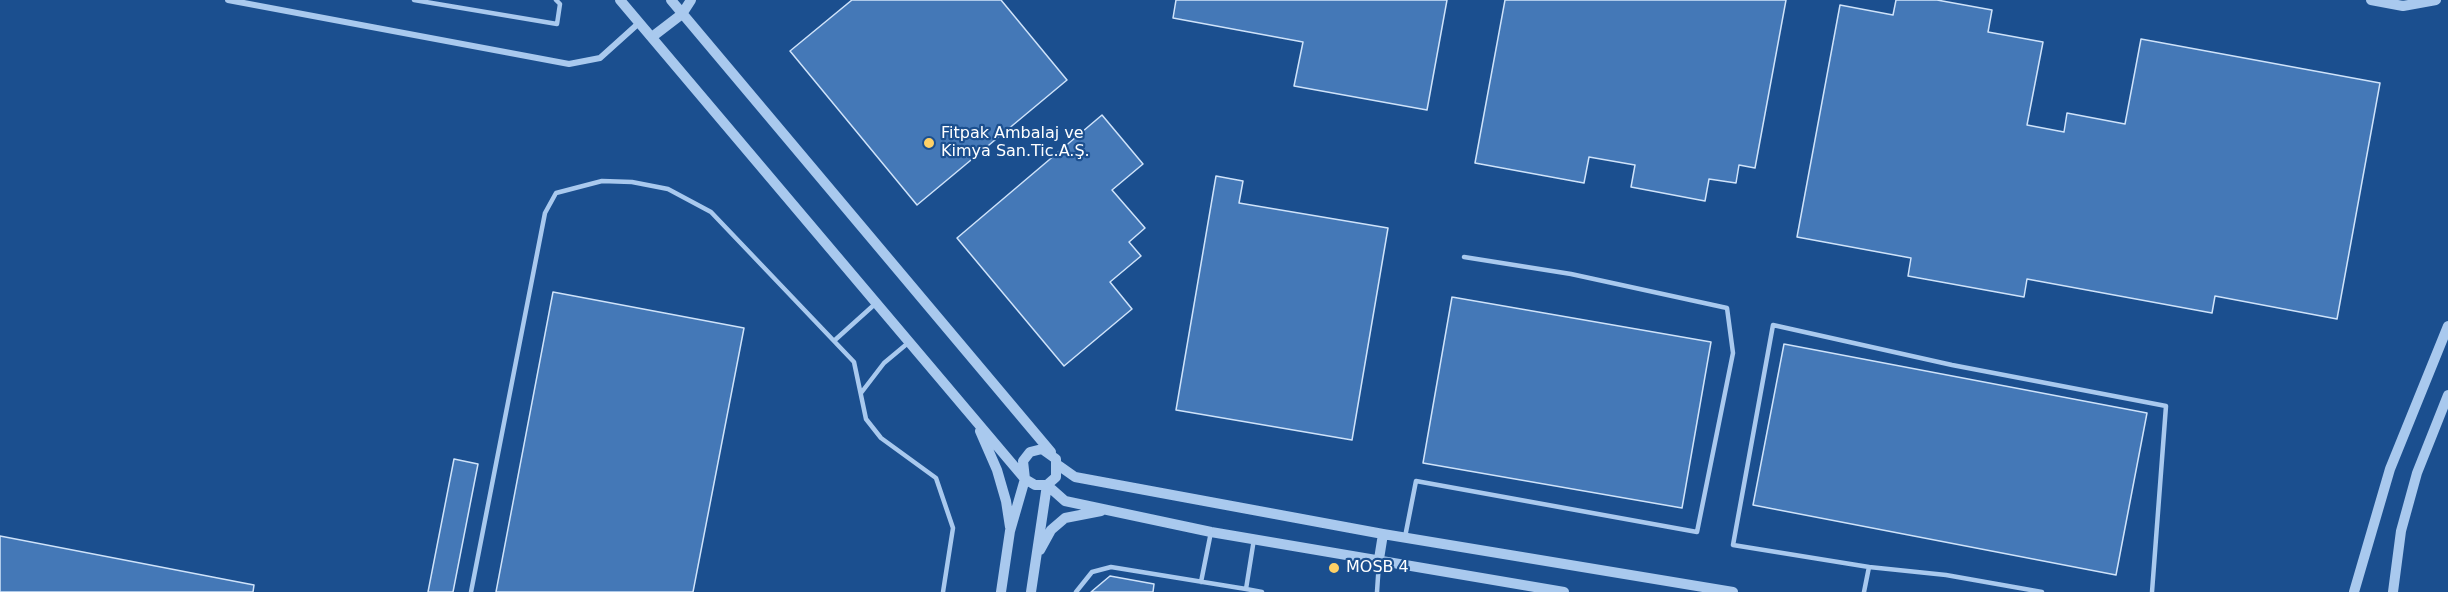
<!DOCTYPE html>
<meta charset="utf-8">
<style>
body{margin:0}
canvas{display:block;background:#1b4f8f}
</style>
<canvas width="2448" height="592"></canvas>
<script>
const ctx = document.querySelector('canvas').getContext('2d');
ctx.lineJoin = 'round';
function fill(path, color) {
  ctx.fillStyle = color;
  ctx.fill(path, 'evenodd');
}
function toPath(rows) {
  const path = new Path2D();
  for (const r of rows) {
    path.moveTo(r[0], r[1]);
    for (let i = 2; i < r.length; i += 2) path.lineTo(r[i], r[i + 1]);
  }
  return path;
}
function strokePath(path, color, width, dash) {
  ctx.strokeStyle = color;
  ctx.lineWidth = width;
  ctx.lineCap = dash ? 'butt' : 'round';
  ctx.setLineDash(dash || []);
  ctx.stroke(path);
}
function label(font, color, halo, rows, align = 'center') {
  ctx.font = font + ' "DejaVu Sans",sans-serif';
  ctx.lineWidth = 4.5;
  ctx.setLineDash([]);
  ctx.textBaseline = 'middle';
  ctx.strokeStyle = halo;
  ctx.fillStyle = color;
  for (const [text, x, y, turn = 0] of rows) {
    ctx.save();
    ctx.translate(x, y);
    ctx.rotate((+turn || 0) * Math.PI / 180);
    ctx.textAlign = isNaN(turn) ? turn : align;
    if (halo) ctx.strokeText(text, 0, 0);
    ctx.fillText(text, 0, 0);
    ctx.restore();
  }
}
const building = toPath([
 [852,0,1001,0,1067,80,917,205,790,51,852,0],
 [1176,0,1447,0,1427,110,1294,86,1303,42,1173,18,1176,0],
 [1505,0,1786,0,1755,168,1739,165,1736,183,1709,179,1705,201,1631,187,1635,165,1589,157,1584,183,1475,163,1505,0],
 [1896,0,1937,0,1992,10,1988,32,2043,42,2027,125,2064,132,2067,113,2125,124,2141,39,2380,83,2337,319,2215,296,2212,313,2027,279,2024,297,1908,276,1911,258,1797,237,1840,5,1893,15,1896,0],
 [1102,115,1143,164,1112,190,1145,228,1129,242,1141,256,1110,282,1132,309,1064,366,957,238,1102,115],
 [1216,176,1243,181,1239,203,1388,228,1352,440,1176,410,1216,176],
 [553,292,744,328,693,592,496,592,553,292],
 [1452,297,1711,342,1682,508,1423,463,1452,297],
 [1784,344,2147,413,2116,575,1753,505,1784,344],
 [454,459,478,464,453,592,428,592,454,459],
 [0,536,254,585,253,592,0,592,0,536],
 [1110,576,1154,584,1153,592,1091,592,1110,576]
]);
const service = toPath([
 [414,0,557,24,560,4,556,0],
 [835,340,875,304],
 [861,393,884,363,908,343],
 [1405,537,1416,481,1697,532,1733,353,1727,308,1571,274,1464,257],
 [1254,539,1246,589,1262,592],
 [1201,582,1211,532],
 [471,592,545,213,556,193,602,181,632,182,668,189,711,212,854,362,866,419,881,438,936,478,953,528,943,592],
 [1076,592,1092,572,1111,567,1246,589],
 [1377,592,1379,562],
 [1864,592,1869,567],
 [2042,592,1946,575,1869,567,1733,545,1773,325,1952,365,2166,406,2152,592]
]);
const minor = toPath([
 [228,0,569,64,600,58,640,22]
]);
const tertiary = toPath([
 [620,0,1025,479,1035,485,1047,485,1056,477,1056,459,1042,449,1030,452,1023,461,1025,479,1010,531,1001,592],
 [671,0,1051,452],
 [2371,0,2403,6,2436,0],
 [652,37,682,14,691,0],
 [980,431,997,470,1006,501,1010,527],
 [1058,465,1075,477,1383,534,1733,592],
 [1047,485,1065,501,1211,532,1564,592],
 [1040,550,1051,530,1065,518,1101,511],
 [1379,559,1383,534],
 [1031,592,1047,485],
 [2354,592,2390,469,2448,326],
 [2393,592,2401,531,2417,473,2448,395]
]);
const markers = [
 [929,143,6,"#ffd166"],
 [1334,568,6,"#ffd166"]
];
const poiNames = [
 ["Fitpak Ambalaj ve",941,134],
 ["Kimya San.Tic.A.Ş.",941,152],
 ["MOSB 4",1346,568]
];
fill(building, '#4478b7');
strokePath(building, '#cfe3fa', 1.5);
strokePath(service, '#a9c9ee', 4.5);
strokePath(minor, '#a9c9ee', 6);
strokePath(tertiary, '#a9c9ee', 10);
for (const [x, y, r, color] of markers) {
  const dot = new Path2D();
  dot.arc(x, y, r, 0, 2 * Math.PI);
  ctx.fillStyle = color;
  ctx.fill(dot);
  strokePath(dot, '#1b4f8f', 2);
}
label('16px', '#fff', '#1b4f8f', poiNames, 'left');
</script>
